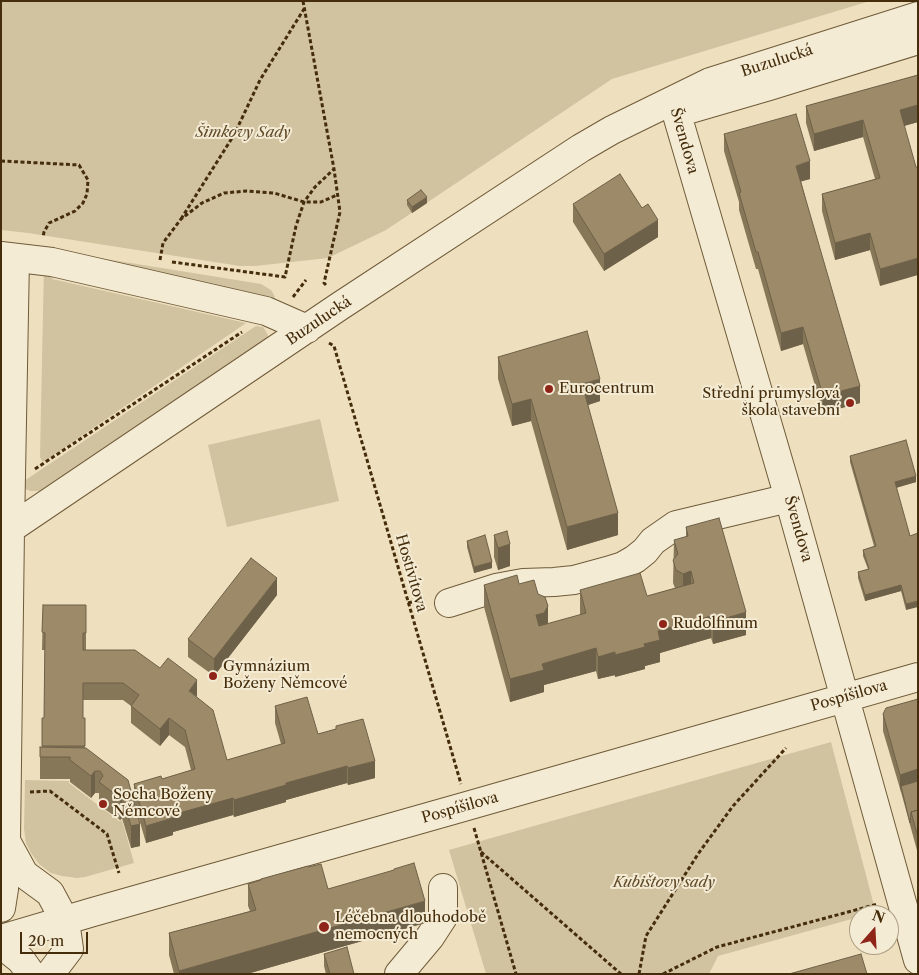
<!DOCTYPE html>
<meta charset="utf-8">
<style>
body{margin:0}
#map{position:relative;width:919px;height:975px;overflow:hidden;background:#eee0be;font-family:"Libre Caslon Text",serif}
canvas{display:block}
.frame{position:absolute;inset:0;border:2px solid #452d0b;pointer-events:none}
.north{position:absolute;left:849px;top:905px;width:50px;height:50px;box-sizing:border-box;background:#f4ebd5;border:1px solid #ae9f84;border-radius:50%;rotate:19deg;font-size:14px;font-weight:700;line-height:20px;text-align:center;color:#452d0b}
.north::after{content:'';display:block;margin:auto;width:18px;height:22px;background:#8f2418;clip-path:polygon(50% 0,100% 100%,50% 72%,0 100%)}
.scale{position:absolute;left:20px;top:932px;width:68px;height:22px;box-sizing:border-box;border:2px solid #452d0b;border-top:0;padding-left:6px;font-size:15px;line-height:18px;white-space:nowrap;color:#452d0b;-webkit-text-stroke:4px #f4ebd5;paint-order:stroke}
</style>
<div id="map">
<canvas width="919" height="975"></canvas>
<div class="frame"></div>
<div class="north">N</div>
<div class="scale">20 m</div>
</div>
<script>
const ctx = document.querySelector('canvas').getContext('2d');
ctx.lineJoin = 'round';
function fill(path, color) {
  ctx.fillStyle = color;
  ctx.fill(path, 'evenodd');
}
function toPath(rows) {
  const path = new Path2D();
  for (const r of rows) {
    path.moveTo(r[0], r[1]);
    for (let i = 2; i < r.length; i += 2) path.lineTo(r[i], r[i + 1]);
  }
  return path;
}
function strokePath(path, color, width, dash) {
  ctx.strokeStyle = color;
  ctx.lineWidth = width;
  ctx.lineCap = dash ? 'butt' : 'round';
  ctx.setLineDash(dash || []);
  ctx.stroke(path);
}
function label(font, color, halo, rows, align = 'center') {
  ctx.font = font + ' "Libre Caslon Text",serif';
  ctx.lineWidth = 4;
  ctx.setLineDash([]);
  ctx.textBaseline = 'middle';
  ctx.strokeStyle = halo;
  ctx.fillStyle = color;
  for (const [text, x, y, turn = 0] of rows) {
    ctx.save();
    ctx.translate(x, y);
    ctx.rotate((+turn || 0) * Math.PI / 180);
    ctx.textAlign = isNaN(turn) ? turn : align;
    if (halo) ctx.strokeText(text, 0, 0);
    ctx.fillText(text, 0, 0);
    ctx.restore();
  }
}
const green = toPath([
 [1,1,870,1,612,79,386,230,328,258,255,266,240,266,28,233,1,230],
 [50,250,261,284,271,290,274,295,277,305],
 [44,265,61,269,52,279,246,323,45,461,42,461,40,457],
 [256,326,263,327,265,330,268,335,267,341,44,491,30,491,26,489,21,483],
 [320,419,339,501,227,527,208,445],
 [831,742,876,913,868,915,859,915,859,917,718,956,709,974,486,974,449,850],
 [25,780,69,781,69,783,119,821,122,820,134,863,85,877,77,878,62,876,51,873,39,864,31,853,26,843,24,829]
]);
const path = toPath([
 [303,1,334,169,340,212,324,283,326,285],
 [1,161,79,165,88,180,87,194,83,203,75,211,49,223,44,232,43,237],
 [181,219,234,135,260,80,304,9],
 [160,260,163,243,181,219,202,203,224,193,247,191,274,193,304,202,321,202,337,195],
 [172,262,285,277,296,226,304,202,315,187,334,169],
 [293,297,306,280],
 [329,343,334,346,461,784],
 [35,469,242,332],
 [408,603,424,599],
 [30,792,50,791,107,834,119,873],
 [474,828,516,974],
 [481,852,621,974],
 [639,974,646,936,698,854,733,806,786,748],
 [663,974,717,947,878,904]
]);
const minor = toPath([
 [673,101,789,498,918,960],
 [679,110,690,109,769,86,918,40],
 [1,256,52,262,266,311,307,329],
 [1,535,340,306,581,148,612,130,710,82,918,16],
 [449,603,496,588,512,585,523,583,554,582,574,580,607,571,623,566,635,559,645,551,653,541,676,525,789,498],
 [6,841,24,874,50,893,65,921,69,949,50,974],
 [1,908,4,889,6,841,10,529,15,258],
 [1,939,93,912,467,806,918,677],
 [1,944,21,960,31,974],
 [399,974,430,937,443,917,443,888]
]);
const wall = toPath([
 [918,75,918,122,904,126,880,286,870,250,835,260,822,211,822,194,875,179,863,137,814,151,806,123,806,106],
 [724,134,810,179,801,181,860,403,823,413,803,344,781,351,758,269,756,269,739,210,739,202,724,151],
 [407,200,427,203,412,213,407,205],
 [573,204,658,237,604,271,573,222],
 [498,357,600,401,588,405,618,535,567,550,531,421,512,426,498,379],
 [850,456,916,482,896,488,910,536,906,610,901,591,865,601,858,578,858,572,868,569,863,556,863,550,874,546,850,462],
 [686,527,746,635,713,644,711,638,660,653,660,662,645,666,645,669,615,677,615,675,598,679,596,671,544,685,544,692,510,702,484,607,484,585,519,584,538,594,548,624,580,615,580,590,647,596,675,588,673,583,674,540,686,537],
 [494,535,510,566,498,570,494,557],
 [467,541,492,568,474,573,467,547],
 [277,595,214,676,188,657,188,639],
 [43,605,86,605,86,650,197,697,227,760,281,744,275,723,275,706,318,734,336,729,336,726,375,778,348,785,347,783,286,800,286,802,234,817,233,815,173,832,173,835,146,843,134,801,134,784,162,779,191,770,185,747,169,735,160,746,131,723,131,706,123,700,83,700,83,718,85,748,128,780,140,846,131,848,122,818,120,820,99,805,99,793,95,793,91,798,70,782,70,779,40,779,40,747,42,747,42,718,44,718,45,650,42,650],
 [918,699,918,854,901,792,883,731,883,714],
 [308,867,328,889,425,923,247,974,174,974,169,955,169,933,250,911,248,906,248,884],
 [324,954,354,974,326,974,324,966]
]);
const shadedWall = toPath([
 [918,105,918,122,900,127,900,110],
 [863,120,863,137,814,151,814,134],
 [810,161,810,179,796,183,796,166],
 [427,197,427,203,412,213,412,207],
 [658,220,658,237,604,271,604,254],
 [870,233,870,250,835,260,835,243],
 [918,258,918,275,880,286,880,269],
 [803,327,803,344,781,351,781,333],
 [600,379,600,401,582,407,582,384],
 [860,386,860,403,823,413,823,396],
 [531,399,531,421,512,426,512,404],
 [916,476,916,482,895,488,895,482],
 [618,513,618,535,567,550,567,527],
 [510,544,510,566,498,570,498,548],
 [492,562,492,568,474,573,474,567],
 [691,571,691,594,683,596,683,574],
 [277,578,277,595,214,676,214,659],
 [901,585,901,591,865,601,865,595],
 [918,601,918,607,906,610,906,604],
 [548,606,548,628,536,637,536,615],
 [746,612,746,635,713,644,713,622],
 [711,616,711,638,660,653,660,662,645,666,645,669,615,677,615,655,658,631],
 [596,648,596,671,544,685,544,692,510,702,510,679,542,664],
 [615,652,615,675,598,679,598,657],
 [197,680,197,697,189,691],
 [169,718,169,735,160,746,160,729],
 [375,761,375,778,348,785,348,768],
 [347,766,347,783,286,800,286,802,234,817,234,800,286,783],
 [918,769,918,787,901,786,900,792,900,775],
 [95,771,95,793,91,798,91,776],
 [122,796,122,818,120,820,120,798],
 [233,798,233,815,173,832,173,835,146,843,146,826,172,815],
 [140,824,140,846,131,848,131,826],
 [425,901,425,923,247,974,179,974,179,971]
]);
const building = toPath([
 [918,75,918,105,900,110,916,167,918,167,918,258,880,269,870,233,835,243,822,194,880,178,863,120,814,134,806,106,918,75],
 [796,114,810,161,796,166,860,386,823,396,803,327,781,333,758,252,756,252,739,193,741,192,724,134,796,114],
 [620,174,642,208,648,204,658,220,604,254,573,204,620,174],
 [421,190,427,197,412,207,407,200,421,190],
 [587,331,600,379,582,384,618,513,567,527,531,399,512,404,498,357,587,331],
 [906,440,916,476,895,482,910,536,918,533,918,601,906,604,901,585,865,595,858,572,869,569,863,550,876,546,850,456,906,440],
 [719,518,746,612,713,622,711,616,658,631,660,640,644,644,645,647,615,655,615,652,598,657,596,648,542,664,544,670,510,679,484,585,517,575,519,584,534,580,538,594,545,597,548,606,544,613,536,615,539,626,586,613,580,590,640,573,647,596,694,583,691,571,683,574,676,570,673,560,678,554,674,540,688,536,686,527,719,518],
 [507,531,510,544,498,548,494,535,507,531],
 [485,535,492,562,474,567,467,541,485,535],
 [251,558,277,578,214,659,188,639,251,558],
 [43,605,86,605,86,633,83,633,83,650,135,650,160,668,168,658,197,680,189,691,213,710,227,760,285,743,275,706,307,697,318,734,336,729,336,726,363,719,375,761,348,768,347,766,286,783,286,785,234,800,233,798,172,815,173,818,146,826,134,784,161,776,162,779,195,769,185,730,169,718,160,729,131,706,139,695,123,683,83,683,83,718,85,718,85,746,42,746,42,718,44,718,45,633,42,632,43,605],
 [918,699,918,769,900,775,883,714,886,708,918,699],
 [40,747,86,748,128,780,140,824,131,826,122,796,120,798,99,782,103,776,102,774,100,771,95,771,91,776,70,760,70,757,40,757,40,747],
 [918,781,918,810,911,812,910,823,901,786,918,781],
 [918,810,918,837,911,812,918,810],
 [414,863,425,901,179,971,169,933,256,910,248,884,261,880,261,879,308,866,308,867,321,864,328,889,394,870,394,869,414,863],
 [347,947,354,974,330,974,324,954,347,947],
 [861,954,867,974,789,974,861,954]
]);
const markers = [
 [549,389,5,"#8f2418"],
 [850,403,5,"#8f2418"],
 [663,624,5,"#8f2418"],
 [213,676,5,"#8f2418"],
 [103,804,5,"#8f2418"],
 [324,927,6,"#8f2418"]
];
const streetNames = [
 ["Buzulucká",777,61,-18],
 ["Švendova",684,141,74],
 ["Buzulucká",319,321,-34],
 ["Švendova",798,529,74],
 ["Hostivítova",411,573,74],
 ["Pospíšilova",849,696,-16],
 ["Pospíšilova",460,808,-16]
];
const parkNames = [
 ["Šimkovy Sady",243,133],
 ["Kubištovy sady",664,883]
];
const poiNames = [
 ["Eurocentrum",559,389],
 ["Střední průmyslová",840,394,"right"],
 ["škola stavební",840,411,"right"],
 ["Rudolfinum",673,624],
 ["Gymnázium",223,667],
 ["Boženy Němcové",223,684],
 ["Socha Boženy",113,795],
 ["Němcové",113,812],
 ["Léčebna dlouhodobě",335,918],
 ["nemocných",335,935]
];
fill(green, '#d1c2a0');
strokePath(minor, '#6f5a38', 30);
strokePath(path, '#452d0b', 3, [4, 2.5]);
strokePath(minor, '#f4ebd5', 28);
fill(wall, '#877759');
fill(shadedWall, '#6e6149');
fill(building, '#9d8a68');
strokePath(building, '#6e6149', 1);
for (const [x, y, r, color] of markers) {
  const dot = new Path2D();
  dot.arc(x, y, r, 0, 2 * Math.PI);
  ctx.fillStyle = color;
  ctx.fill(dot);
  strokePath(dot, '#f4ebd5', 2);
}
label('15px', '#452d0b', '#f4ebd5', streetNames);
label('italic 15px', '#614b29', '#f4ebd5', parkNames);
label('15px', '#452d0b', '#f4ebd5', poiNames, 'left');
</script>
